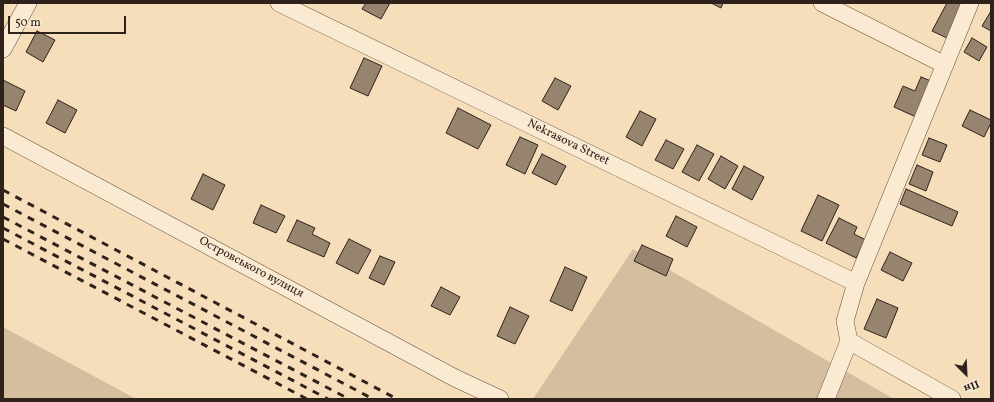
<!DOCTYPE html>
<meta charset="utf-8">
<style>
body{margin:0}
#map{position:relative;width:994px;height:402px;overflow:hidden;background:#f7deba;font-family:Vollkorn,serif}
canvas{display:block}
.frame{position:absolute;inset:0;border:4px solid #2e221b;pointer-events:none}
.north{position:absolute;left:946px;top:354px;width:40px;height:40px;-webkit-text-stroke:3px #faead2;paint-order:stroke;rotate:156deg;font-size:11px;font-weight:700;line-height:16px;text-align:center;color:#2e221b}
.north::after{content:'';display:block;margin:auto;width:14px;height:18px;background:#2e221b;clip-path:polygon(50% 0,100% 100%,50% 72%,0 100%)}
.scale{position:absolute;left:8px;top:16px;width:118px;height:18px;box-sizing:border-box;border:2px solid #2e221b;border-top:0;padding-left:5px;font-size:12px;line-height:14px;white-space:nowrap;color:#2e221b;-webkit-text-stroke:3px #faead2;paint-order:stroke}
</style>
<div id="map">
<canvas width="994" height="402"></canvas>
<div class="frame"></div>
<div class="north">Пн</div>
<div class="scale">50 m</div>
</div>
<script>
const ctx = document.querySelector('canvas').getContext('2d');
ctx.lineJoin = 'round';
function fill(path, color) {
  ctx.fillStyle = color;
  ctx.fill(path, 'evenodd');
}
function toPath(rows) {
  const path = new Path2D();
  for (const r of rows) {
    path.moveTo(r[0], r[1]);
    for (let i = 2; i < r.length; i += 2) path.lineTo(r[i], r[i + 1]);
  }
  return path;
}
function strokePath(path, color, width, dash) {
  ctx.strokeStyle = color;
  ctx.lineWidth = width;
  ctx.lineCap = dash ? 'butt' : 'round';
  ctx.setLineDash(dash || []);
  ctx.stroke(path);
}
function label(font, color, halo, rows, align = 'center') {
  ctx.font = font + ' Vollkorn,serif';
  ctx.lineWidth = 3;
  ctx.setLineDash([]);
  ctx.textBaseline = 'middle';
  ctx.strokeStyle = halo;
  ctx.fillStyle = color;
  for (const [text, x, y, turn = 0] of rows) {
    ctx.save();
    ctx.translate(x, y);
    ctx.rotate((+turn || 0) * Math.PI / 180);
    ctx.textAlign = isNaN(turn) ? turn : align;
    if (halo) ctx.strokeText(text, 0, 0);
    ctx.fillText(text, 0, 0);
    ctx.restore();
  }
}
const green = toPath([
 [633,249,894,399,533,399],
 [3,327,136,399,3,399]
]);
const building = toPath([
 [366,3,390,3,381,19,362,9,366,3],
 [711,3,723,3,721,8,711,3],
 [947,3,965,3,947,38,932,31,947,3],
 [991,11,991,31,982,26,991,11],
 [37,31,55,40,43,62,26,52,37,31],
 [972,38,987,47,979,61,964,52,972,38],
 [364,58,382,66,368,96,350,88,364,58],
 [921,77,931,81,916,117,894,107,903,86,915,91,921,77],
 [555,78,571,86,558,110,542,101,555,78],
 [3,80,25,91,16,111,3,105,3,80],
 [58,100,77,110,65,133,46,123,58,100],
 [458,108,491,125,478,149,446,133,458,108],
 [970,110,991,120,991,123,984,137,962,126,970,110],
 [640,111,656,119,642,146,626,137,640,111],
 [520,137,538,145,525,174,506,165,520,137],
 [929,138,947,145,940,162,922,155,929,138],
 [666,140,684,149,673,169,655,160,666,140],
 [697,145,714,154,699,181,682,172,697,145],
 [542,154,566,166,556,185,532,173,542,154],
 [721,156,738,166,725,189,708,179,721,156],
 [917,165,933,172,926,191,909,184,917,165],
 [744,166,764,177,752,200,732,189,744,166],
 [203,174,225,185,213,210,191,199,203,174],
 [906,189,958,212,952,226,900,204,906,189],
 [818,195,839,205,822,241,801,231,818,195],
 [261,205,285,216,276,233,253,223,261,205],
 [676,216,697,227,687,247,666,236,676,216],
 [839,218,857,227,854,234,866,240,856,258,826,243,839,218],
 [297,220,315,228,312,234,330,243,324,257,287,241,297,220],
 [349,239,371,250,358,274,336,263,349,239],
 [642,245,673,259,666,276,634,261,642,245],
 [890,252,912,263,903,281,881,270,890,252],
 [380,256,395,262,384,285,369,278,380,256],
 [565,267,587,277,572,311,550,301,565,267],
 [441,287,460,297,450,315,431,306,441,287],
 [877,299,898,308,886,338,864,329,877,299],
 [510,307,529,316,515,344,497,336,510,307]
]);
const street = toPath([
 [279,3,856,283],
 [822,3,945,65],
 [3,49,28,3],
 [3,136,455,378,500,399],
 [826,399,849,341],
 [952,399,849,341,845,321,856,283,970,3]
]);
const rail = toPath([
 [3,190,397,399],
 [3,204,373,399],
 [3,217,349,399],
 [3,228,328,399],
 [3,239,307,399]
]);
const streetNames = [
 ["Nekrasova Street",568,143,26],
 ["Островського вулиця",251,268,28]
];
fill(green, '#d5be9f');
fill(building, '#97846e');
strokePath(building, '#2e221b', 1);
strokePath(street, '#605143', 18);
strokePath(street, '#faead2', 17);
strokePath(rail, '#2e221b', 3, [7, 7]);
label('12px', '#2e221b', '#faead2', streetNames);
</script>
